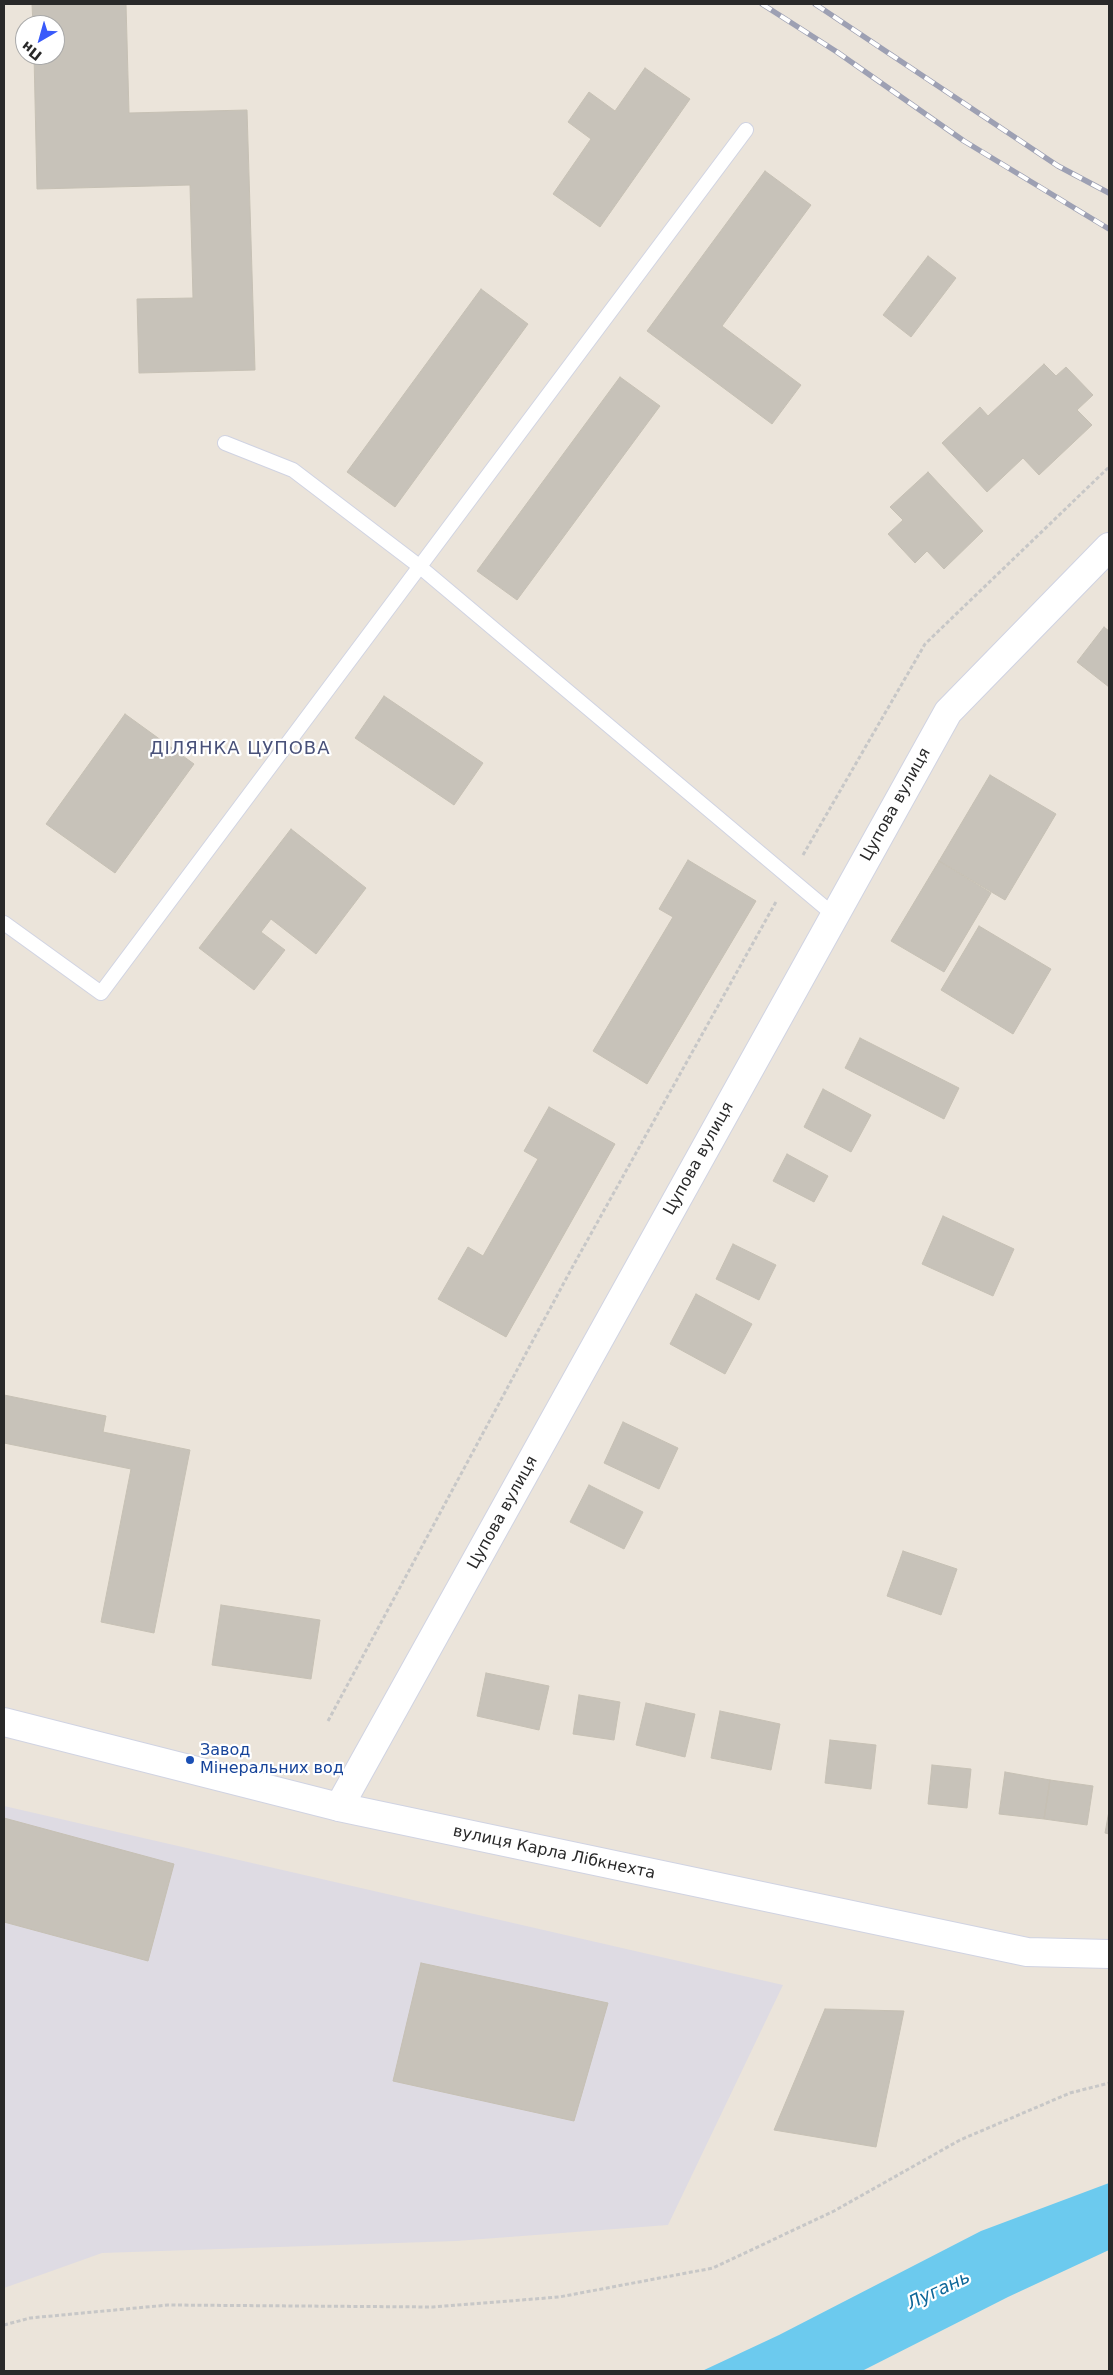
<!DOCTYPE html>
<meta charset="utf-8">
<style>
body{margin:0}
#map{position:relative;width:1113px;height:2375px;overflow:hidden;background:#ebe4da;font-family:"DejaVu Sans",sans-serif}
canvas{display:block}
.frame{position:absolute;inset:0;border:5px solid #292929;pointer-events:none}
.north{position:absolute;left:15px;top:15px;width:50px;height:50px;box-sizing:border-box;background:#fff;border:1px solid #a9a9a9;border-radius:50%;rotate:218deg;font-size:14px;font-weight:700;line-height:20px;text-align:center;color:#292929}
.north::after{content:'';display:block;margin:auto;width:18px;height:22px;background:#395afa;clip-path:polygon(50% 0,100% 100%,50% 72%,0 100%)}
</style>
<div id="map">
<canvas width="1113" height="2375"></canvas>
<div class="frame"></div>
<div class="north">Пн</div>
</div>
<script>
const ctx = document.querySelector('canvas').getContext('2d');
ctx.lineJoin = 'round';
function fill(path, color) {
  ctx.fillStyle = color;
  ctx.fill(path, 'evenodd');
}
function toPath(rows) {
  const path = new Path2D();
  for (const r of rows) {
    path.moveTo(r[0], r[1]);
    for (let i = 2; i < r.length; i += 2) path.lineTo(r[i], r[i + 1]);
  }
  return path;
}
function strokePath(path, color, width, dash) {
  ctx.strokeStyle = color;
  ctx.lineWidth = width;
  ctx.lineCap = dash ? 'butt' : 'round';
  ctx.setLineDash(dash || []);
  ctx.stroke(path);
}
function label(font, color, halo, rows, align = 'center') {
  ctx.font = font + ' "DejaVu Sans",sans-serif';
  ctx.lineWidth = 4.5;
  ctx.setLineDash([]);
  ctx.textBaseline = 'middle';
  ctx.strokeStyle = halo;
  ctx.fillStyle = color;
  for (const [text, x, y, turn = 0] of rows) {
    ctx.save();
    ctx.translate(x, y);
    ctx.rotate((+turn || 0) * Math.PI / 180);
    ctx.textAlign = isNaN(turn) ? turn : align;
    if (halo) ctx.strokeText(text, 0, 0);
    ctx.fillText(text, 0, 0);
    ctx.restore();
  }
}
const industrial = toPath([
 [4,1806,783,1985,668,2225,456,2241,102,2253,4,2288]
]);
const water = toPath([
 [1109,2183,1109,2250,1008,2297,862,2371,702,2371,779,2335,981,2231]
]);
const building = toPath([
 [32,4,126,4,129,113,247,110,255,370,139,373,137,299,193,298,190,185,37,189,34,55,55,55,55,25,33,25,32,4],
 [645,68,690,99,600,227,553,194,591,139,568,122,589,92,615,111,645,68],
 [765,171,811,205,722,326,801,385,772,424,647,331,765,171],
 [928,256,956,278,911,337,883,315,928,256],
 [481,289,528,324,395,507,347,472,481,289],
 [1044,364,1056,376,1066,367,1093,395,1077,410,1092,425,1039,475,1023,458,987,492,942,443,980,407,988,416,1044,364],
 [620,377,660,406,517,600,477,571,620,377],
 [928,472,983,531,944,569,927,551,915,563,888,534,903,520,890,507,928,472],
 [1104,627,1109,631,1109,687,1077,662,1104,627],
 [384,696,483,763,454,805,355,738,384,696],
 [125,714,194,764,115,873,46,824,125,714],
 [990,775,1056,814,1005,900,939,861,990,775],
 [291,829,366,888,316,954,271,919,261,932,285,950,254,990,199,948,291,829],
 [688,860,756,901,647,1084,593,1051,673,917,659,909,688,860],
 [939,861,991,893,944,972,891,941,939,861],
 [979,926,1051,969,1013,1034,941,990,979,926],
 [860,1038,959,1088,944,1119,845,1068,860,1038],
 [823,1089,871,1115,851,1152,804,1127,823,1089],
 [549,1107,615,1144,506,1337,438,1299,468,1247,483,1256,538,1159,524,1151,549,1107],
 [787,1154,828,1176,814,1202,773,1181,787,1154],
 [943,1216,1014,1249,993,1296,922,1264,943,1216],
 [733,1244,776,1265,759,1300,716,1279,733,1244],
 [696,1294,752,1324,725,1374,670,1344,696,1294],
 [4,1395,106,1416,103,1432,190,1450,154,1633,101,1622,131,1469,4,1443,4,1395],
 [623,1422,678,1448,659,1489,604,1463,623,1422],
 [589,1485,643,1512,624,1549,570,1522,589,1485],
 [903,1551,957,1569,941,1615,887,1596,903,1551],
 [221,1605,320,1620,311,1679,212,1665,221,1605],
 [486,1673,549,1686,539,1730,477,1716,486,1673],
 [579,1695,620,1702,614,1740,573,1734,579,1695],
 [646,1703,695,1714,685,1757,636,1745,646,1703],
 [720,1711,780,1724,771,1770,711,1758,720,1711],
 [830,1740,876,1745,871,1789,825,1783,830,1740],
 [932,1765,971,1769,967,1808,928,1804,932,1765],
 [1005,1772,1050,1780,1044,1819,999,1814,1005,1772],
 [1050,1780,1093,1786,1087,1825,1044,1819,1050,1780],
 [1109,1811,1109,1834,1105,1833,1109,1811],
 [4,1818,174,1864,148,1961,4,1922,4,1818],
 [421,1963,608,2003,574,2121,393,2081,421,1963],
 [825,2009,904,2011,876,2147,774,2130,825,2009]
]);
const path = toPath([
 [803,855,925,644,1109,467],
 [328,1721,573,1266,777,900],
 [4,2325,30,2318,168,2305,433,2307,559,2297,713,2268,834,2211,960,2140,1070,2093,1109,2083]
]);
const lane = toPath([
 [225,443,293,470,419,566,835,916],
 [4,923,101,993,746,130]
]);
const street = toPath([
 [339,1807,948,712,1109,547]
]);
const secondary = toPath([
 [4,1722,339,1807,1027,1952,1109,1954]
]);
const rail = toPath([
 [762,4,837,52,964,141,1109,229],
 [815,4,1058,166,1109,193]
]);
const markers = [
 [190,1760,5,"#1a4fb4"]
];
const streetNames = [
 ["Цупова вулиця",896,805,-61],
 ["Цупова вулиця",699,1159,-61],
 ["Цупова вулиця",503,1513,-61],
 ["вулиця Карла Лібкнехта",554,1853,12]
];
const transitNames = [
 ["Завод",200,1751],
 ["Мінеральних вод",200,1769]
];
const neighbourhoodNames = [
 ["ДІЛЯНКА ЦУПОВА",240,749]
];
const waterNames = [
 ["Лугань",939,2291,-25]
];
fill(industrial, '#dedbe3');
fill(water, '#6ccaee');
fill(building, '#c7c2b9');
strokePath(building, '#c6c0b4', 1);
strokePath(lane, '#d0d3e2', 16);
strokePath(street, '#d0d3e2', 30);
strokePath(secondary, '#d0d3e2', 30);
strokePath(path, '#c7c7c7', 3, [4, 2.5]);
strokePath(lane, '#fff', 14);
strokePath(street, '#fff', 28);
strokePath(secondary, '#fff', 28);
strokePath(rail, '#9da0b3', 5.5);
strokePath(rail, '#fff', 4, [11]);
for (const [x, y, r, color] of markers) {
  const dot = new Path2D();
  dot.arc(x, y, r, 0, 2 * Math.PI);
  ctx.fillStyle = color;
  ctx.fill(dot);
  strokePath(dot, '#fff', 2);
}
label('16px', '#292929', '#fff', streetNames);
label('16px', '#164399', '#fff', transitNames, 'left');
ctx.letterSpacing = '1px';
label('18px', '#495179', '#fff', neighbourhoodNames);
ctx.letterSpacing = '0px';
label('italic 18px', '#0d6799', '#fff', waterNames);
</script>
